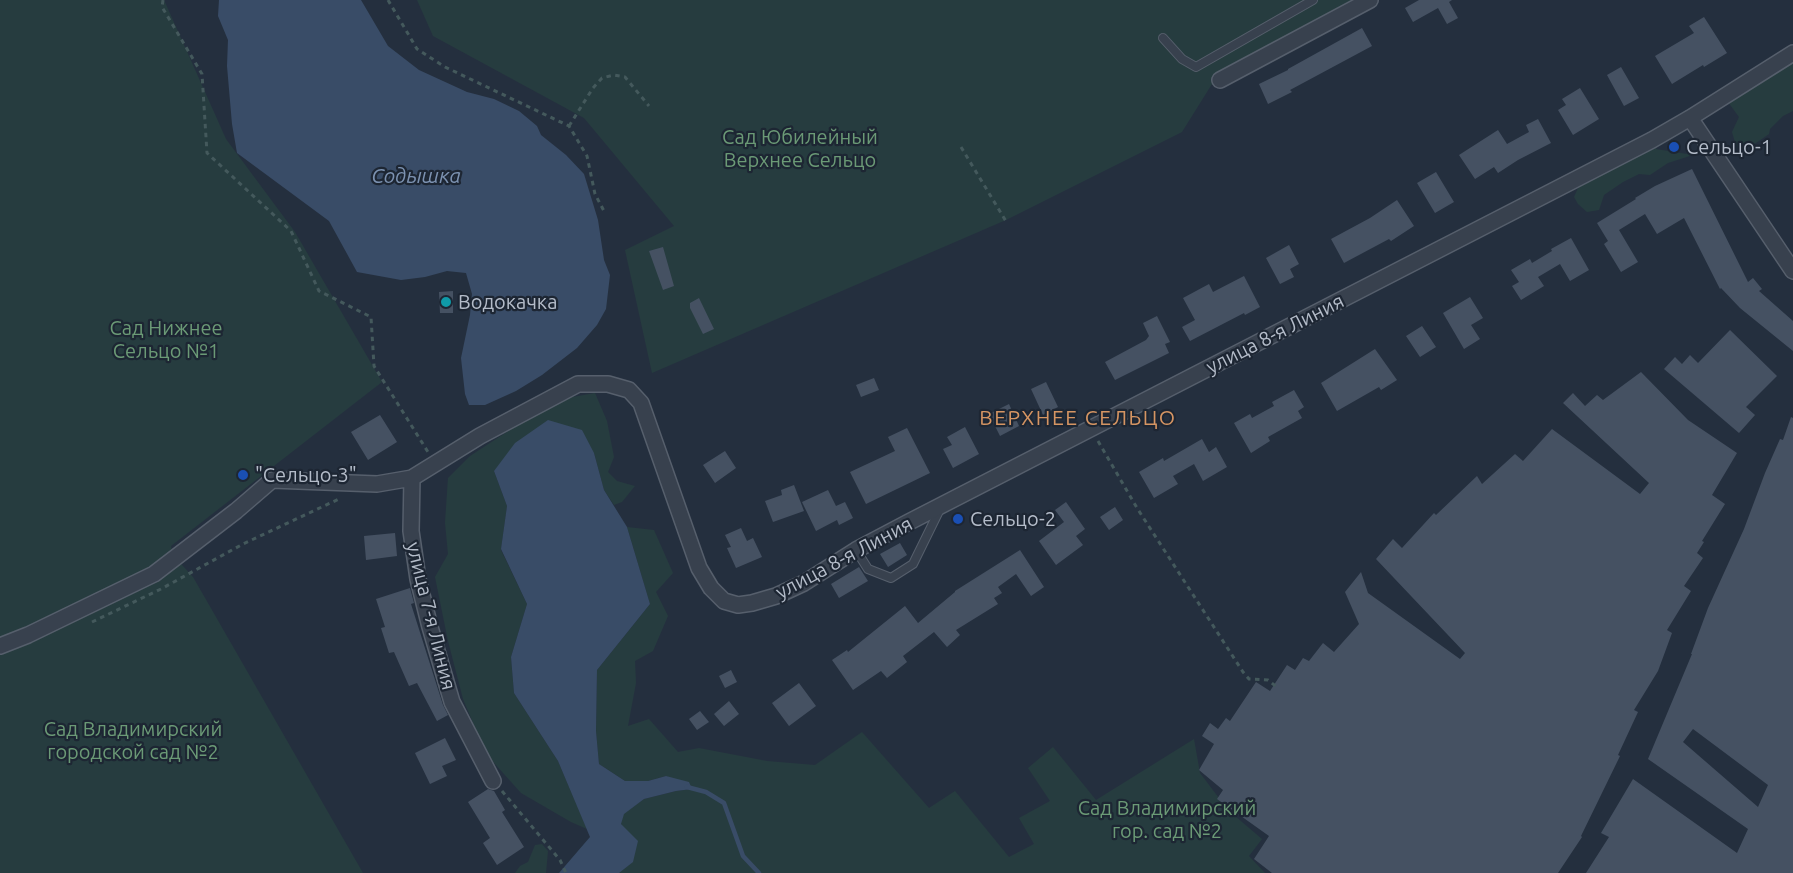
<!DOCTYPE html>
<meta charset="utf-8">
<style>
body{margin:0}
canvas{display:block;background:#242f3e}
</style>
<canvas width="1793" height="873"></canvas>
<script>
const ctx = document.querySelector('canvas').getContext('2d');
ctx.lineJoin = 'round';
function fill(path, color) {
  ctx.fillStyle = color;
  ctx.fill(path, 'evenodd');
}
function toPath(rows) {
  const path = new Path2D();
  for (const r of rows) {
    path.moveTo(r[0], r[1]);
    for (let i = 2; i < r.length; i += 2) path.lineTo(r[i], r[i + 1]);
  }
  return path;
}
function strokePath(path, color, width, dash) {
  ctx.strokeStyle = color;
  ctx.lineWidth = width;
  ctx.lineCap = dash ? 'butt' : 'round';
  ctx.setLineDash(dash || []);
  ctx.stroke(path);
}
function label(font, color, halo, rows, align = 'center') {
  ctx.font = font + ' Ubuntu,sans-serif';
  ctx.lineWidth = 4.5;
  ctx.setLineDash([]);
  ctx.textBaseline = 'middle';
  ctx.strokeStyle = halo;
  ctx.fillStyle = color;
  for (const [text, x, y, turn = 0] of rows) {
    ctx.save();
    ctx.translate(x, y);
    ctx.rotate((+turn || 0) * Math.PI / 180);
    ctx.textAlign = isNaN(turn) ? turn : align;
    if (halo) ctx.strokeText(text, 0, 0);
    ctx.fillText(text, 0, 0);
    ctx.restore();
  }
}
const green = toPath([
 [0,0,164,0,226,139,295,232,382,382,171,546,173,555,193,577,363,873,0,873],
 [417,0,1360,0,1217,76,1182,132,1006,220,652,373,625,250,674,226,584,118,433,36],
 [1793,62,1793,111,1783,116,1770,129,1769,134,1756,143,1742,149,1736,146,1732,132,1739,117,1728,102],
 [1659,140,1656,149,1693,155,1668,163,1650,175,1639,174,1623,182,1604,195,1599,210,1587,212,1578,204,1574,197,1578,188],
 [595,393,607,421,614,457,608,472,617,481,635,486,622,502,614,505,604,490,594,453,494,471,507,506,501,550,527,604,511,657,514,693,558,761,587,829,571,822,521,793,486,754,463,699,448,641,435,577,448,554,445,523,448,478,470,456,533,415,567,398],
 [627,527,654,530,673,573,656,592,668,616,653,651,635,661,636,683,628,726,649,719,678,752,699,748,767,761,815,765,862,732,929,808,955,791,1009,857,1034,844,1019,818,1050,801,1028,768,1053,747,1096,800,1194,739,1200,773,1228,810,1262,839,1249,856,1265,873,619,873,632,862,621,823,623,814,644,799,676,791,692,789,666,776,648,781,625,781,599,764,596,731,597,670,650,604],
 [542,844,548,851,546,873,515,873,520,866,528,862,535,845]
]);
const water = toPath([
 [219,0,361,0,388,46,419,70,467,92,494,99,519,111,537,126,541,135,566,155,584,174,598,220,604,260,610,275,606,309,597,325,577,348,542,375,516,391,485,405,469,405,465,394,461,358,470,315,472,294,466,273,447,271,425,277,401,280,357,272,329,221,237,153,232,124,227,66,228,40,218,16],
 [548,420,582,430,594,453,604,490,627,527,650,604,597,670,596,731,599,764,625,781,648,781,666,776,689,782,692,789,676,791,644,799,624,814,621,824,638,841,633,862,619,873,559,873,590,837,558,761,514,693,511,657,527,604,501,549,507,506,494,471,515,443]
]);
const stream = toPath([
 [687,787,706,792,724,803,743,856,759,873]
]);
const building = toPath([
 [1419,0,1452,0,1449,2,1458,18,1447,24,1438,8,1413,22,1405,8],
 [1704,17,1727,53,1704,67,1703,65,1672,84,1655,56,1694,33,1689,26],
 [1362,28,1372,46,1290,90,1292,92,1268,104,1259,84,1288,70,1288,69],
 [1621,67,1639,98,1624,106,1607,75],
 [1580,88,1599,119,1573,135,1558,110,1566,105,1562,99],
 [1538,119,1551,143,1518,160,1498,173,1494,167,1475,179,1459,155,1498,130,1507,144,1529,132,1526,125],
 [1692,169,1748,282,1753,278,1762,289,1759,291,1793,321,1793,351,1740,308,1721,288,1720,289,1684,218,1657,234,1645,214,1619,230,1638,262,1621,272,1604,244,1608,241,1597,223,1636,199,1635,198,1655,186],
 [1436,172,1454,202,1435,213,1417,183],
 [1397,200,1414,226,1391,241,1389,239,1344,263,1331,239,1370,218],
 [1571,238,1589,270,1570,281,1560,264,1538,277,1544,286,1521,300,1512,286,1519,282,1511,270,1530,259,1532,263,1552,251,1551,249],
 [1289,245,1299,264,1290,269,1294,277,1280,284,1266,258],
 [663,247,674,286,663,290,649,251],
 [1244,276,1260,307,1245,315,1244,313,1190,341,1182,327,1195,320,1183,298,1209,284,1213,292],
 [453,291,453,313,440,313,439,292],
 [1470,297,1483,318,1471,325,1480,339,1464,349,1443,313],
 [699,298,714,329,703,334,690,308,690,303],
 [1157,316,1170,342,1165,344,1169,353,1115,380,1105,362,1146,340,1149,336,1143,323],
 [1422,326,1436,347,1420,357,1406,336],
 [1730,330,1777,376,1746,407,1755,415,1739,433,1664,369,1675,357,1682,364,1690,355,1698,363],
 [1375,349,1397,380,1381,390,1379,387,1337,411,1321,383],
 [1641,372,1688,420,1737,453,1712,495,1725,504,1702,541,1704,542,1697,553,1703,558,1684,586,1691,591,1667,630,1672,633,1658,671,1634,710,1638,712,1618,755,1620,756,1581,836,1582,837,1558,873,1272,873,1254,859,1269,836,1217,799,1223,790,1199,770,1214,744,1202,736,1210,723,1218,729,1226,718,1230,721,1256,682,1270,691,1287,665,1295,670,1303,658,1309,661,1323,643,1334,652,1359,624,1345,592,1361,572,1368,593,1460,659,1465,653,1376,559,1393,539,1402,548,1434,513,1436,515,1477,476,1482,484,1515,454,1523,461,1552,429,1640,494,1649,483,1563,403,1573,393,1585,406,1597,395,1603,400],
 [874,378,879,390,861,397,856,385],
 [1046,382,1058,407,1043,415,1031,389],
 [1294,390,1304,407,1298,411,1302,418,1268,437,1270,441,1251,453,1234,423,1250,414,1252,418,1274,406,1272,402],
 [1009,404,1019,426,1000,436,989,414],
 [380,415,397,442,368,460,351,432],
 [1791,417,1793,418,1793,873,1586,873,1609,837,1601,833,1633,779,1737,853,1748,829,1648,759,1692,654,1691,654,1708,608,1744,529,1765,473,1780,439,1783,440],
 [1693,729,1768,785,1758,807,1683,742],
 [965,427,979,454,953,468,943,449,952,445,947,437],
 [907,428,930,473,866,504,850,472,895,451,888,437],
 [1202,439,1209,452,1216,447,1227,467,1203,481,1194,464,1173,476,1178,484,1154,498,1139,472,1163,458,1164,461],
 [725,451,736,468,715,483,703,465],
 [794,485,804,511,773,522,765,501,782,495,781,490],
 [828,490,836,506,845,502,853,518,839,525,837,520,816,531,802,502],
 [1066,502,1085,529,1076,536,1083,545,1056,565,1039,541,1064,522,1055,510],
 [1115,507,1123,520,1109,530,1100,517],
 [741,528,747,541,753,538,762,557,736,568,727,548,731,547,725,535],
 [395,533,397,556,366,560,364,536],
 [900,543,907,555,888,567,880,554],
 [1020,550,1044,587,1031,596,1016,574,998,587,1002,593,994,598,998,604,956,630,960,635,947,647,934,632,903,656,907,662,887,678,881,671,853,690,832,660,847,650,848,652,905,606,918,623,955,592,955,591],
 [859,567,868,581,839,598,831,584],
 [410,588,414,603,411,604,443,705,448,715,437,721,417,683,409,686,394,652,389,653,381,628,385,627,376,599],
 [731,670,737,682,725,688,719,676],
 [799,683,816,706,789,726,772,703],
 [729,701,739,714,724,726,714,714],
 [700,711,709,722,697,730,689,719],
 [445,738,456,760,442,766,447,776,430,784,415,753],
 [488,789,494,791,505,810,502,812,524,847,497,865,483,843,490,838,468,802]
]);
const path = toPath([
 [163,0,162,7,202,74,207,153,291,231,319,291,371,317,374,366,428,452],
 [388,0,417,49,445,67,569,126,587,156,595,194,605,213],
 [569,126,593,88,602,78,614,75,625,77,649,106],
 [961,147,1007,223],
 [1098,441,1137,508,1243,672,1249,679,1268,680,1278,688],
 [92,622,161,589,243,544,341,498],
 [502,791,560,860,566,873]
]);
const lane = toPath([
 [1163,38,1182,59,1196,67,1313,0],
 [856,550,868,569,891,578,913,564,940,509]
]);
const street = toPath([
 [1220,80,1370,0],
 [1690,118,1793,271],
 [412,478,411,531,418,579,430,627,452,702,493,781],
 [0,646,28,635,154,574,236,511,272,480,377,484,412,478,480,436,578,384,608,384,629,390,641,403,699,568,711,588,724,601,738,605,752,603,776,596,804,583,856,550,909,522,1652,140,1690,118,1793,53]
]);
const markers = [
 [1674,147,6,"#1a4fb4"],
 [446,302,6,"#0f9aa8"],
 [243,475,6,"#1a4fb4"],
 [958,519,6,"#1a4fb4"]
];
const parkNames = [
 ["Сад Юбилейный",800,137],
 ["Верхнее Сельцо",800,160],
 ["Сад Нижнее",166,328],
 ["Сельцо №1",166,351],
 ["Сад Владимирский",133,729],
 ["городской сад №2",133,752],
 ["Сад Владимирский",1167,808],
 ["гор. сад №2",1167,831]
];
const poiNames = [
 ["Сельцо-1",1686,147],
 ["Водокачка",458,302],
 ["\"Сельцо-3\"",255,475],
 ["Сельцо-2",970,519]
];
const streetNames = [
 ["улица 8-я Линия",1275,334,-27],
 ["улица 8-я Линия",844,558,-28],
 ["улица 7-я Линия",431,616,76]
];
const waterNames = [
 ["Содышка",416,176]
];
const neighbourhoodNames = [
 ["ВЕРХНЕЕ СЕЛЬЦО",1078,418]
];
fill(green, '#263c3f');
fill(water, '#394c67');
strokePath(stream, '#394c67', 4.5);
fill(building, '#455162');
strokePath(lane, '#565f6c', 10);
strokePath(street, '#565f6c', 18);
strokePath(path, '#44595c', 3, [4.5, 4.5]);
strokePath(lane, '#38414e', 8);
strokePath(street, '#38414e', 15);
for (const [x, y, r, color] of markers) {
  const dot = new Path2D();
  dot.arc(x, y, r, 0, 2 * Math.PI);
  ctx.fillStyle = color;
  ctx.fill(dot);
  strokePath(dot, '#1d2633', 2);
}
label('20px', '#6b9a76', '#1d2633', parkNames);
label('20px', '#b4bcc9', '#1d2633', poiNames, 'left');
label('20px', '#b4bcc9', '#1d2633', streetNames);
label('italic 21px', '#7c92b1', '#1d2633', waterNames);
ctx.letterSpacing = '1.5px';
label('21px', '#d59563', '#1d2633', neighbourhoodNames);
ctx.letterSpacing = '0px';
</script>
